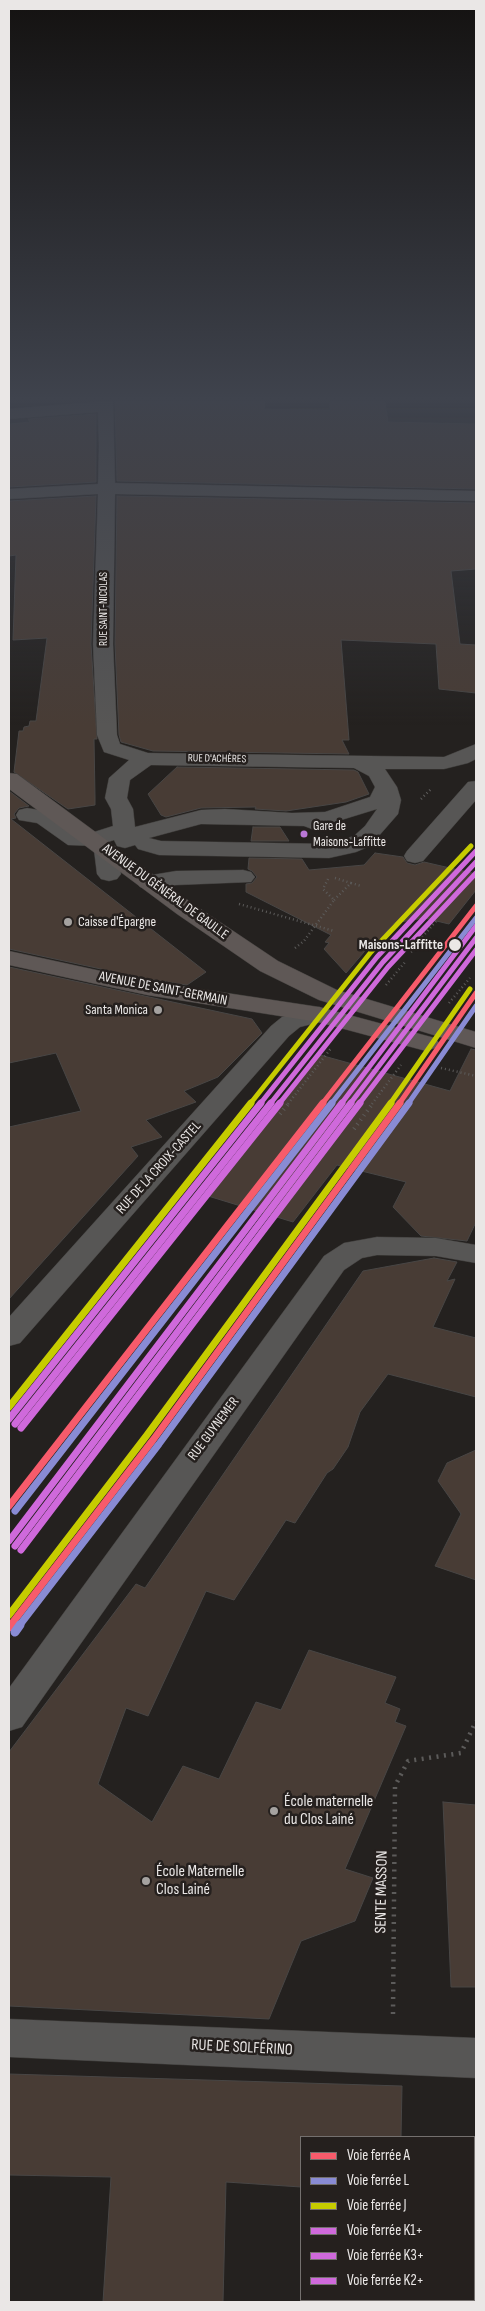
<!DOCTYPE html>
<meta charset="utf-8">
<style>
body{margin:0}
#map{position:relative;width:485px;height:2311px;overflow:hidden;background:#24211f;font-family:"Sofia Sans Condensed",sans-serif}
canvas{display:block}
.frame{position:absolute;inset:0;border:10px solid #eae7e6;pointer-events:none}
.legend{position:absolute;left:300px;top:2136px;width:175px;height:165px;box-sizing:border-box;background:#25201e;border:1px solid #74706e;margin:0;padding:6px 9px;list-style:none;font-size:15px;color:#eae7e6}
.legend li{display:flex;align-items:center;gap:10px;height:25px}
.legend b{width:25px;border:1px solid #74706e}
</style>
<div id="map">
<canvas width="485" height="2311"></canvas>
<div class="frame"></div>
<ul class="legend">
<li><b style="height:6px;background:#f75b6b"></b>Voie ferrée A</li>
<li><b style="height:6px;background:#898bd4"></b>Voie ferrée L</li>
<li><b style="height:6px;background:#c6cc00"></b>Voie ferrée J</li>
<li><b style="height:6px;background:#cf69db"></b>Voie ferrée K1+</li>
<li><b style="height:6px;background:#cf69db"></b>Voie ferrée K3+</li>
<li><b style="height:6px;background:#cf69db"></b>Voie ferrée K2+</li>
</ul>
</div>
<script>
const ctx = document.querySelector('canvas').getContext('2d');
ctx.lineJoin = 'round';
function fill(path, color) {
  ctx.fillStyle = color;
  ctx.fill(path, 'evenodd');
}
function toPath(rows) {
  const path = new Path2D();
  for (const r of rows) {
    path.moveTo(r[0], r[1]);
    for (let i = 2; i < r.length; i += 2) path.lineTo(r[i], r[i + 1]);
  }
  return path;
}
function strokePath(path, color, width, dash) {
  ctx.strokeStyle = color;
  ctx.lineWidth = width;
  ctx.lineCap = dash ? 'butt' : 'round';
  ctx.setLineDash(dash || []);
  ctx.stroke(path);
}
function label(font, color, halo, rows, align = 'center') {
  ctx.font = font + ' "Sofia Sans Condensed",sans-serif';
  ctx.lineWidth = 5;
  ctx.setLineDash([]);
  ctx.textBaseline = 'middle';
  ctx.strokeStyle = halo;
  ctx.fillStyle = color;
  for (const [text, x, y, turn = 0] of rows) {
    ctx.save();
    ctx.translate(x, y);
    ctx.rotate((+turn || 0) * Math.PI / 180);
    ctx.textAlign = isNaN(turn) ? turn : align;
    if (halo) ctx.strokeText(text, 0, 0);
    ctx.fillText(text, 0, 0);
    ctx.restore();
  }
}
const building = toPath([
 [115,402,265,402,264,409,330,410,330,402,385,402,388,422,476,424,476,489,117,481,115,402],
 [96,414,96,482,9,487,9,424,30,422,28,419,96,414],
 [96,496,91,644,97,739,94,739,95,797,95,805,68,809,14,772,19,731,23,731,24,727,29,726,30,721,36,721,47,638,13,640,16,555,9,556,9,501,96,496],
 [117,496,476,503,476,569,451,571,460,644,476,645,476,693,439,689,436,644,341,640,349,740,342,740,349,754,153,751,121,742,119,735,115,644,117,496],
 [177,767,354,770,358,772,369,794,346,802,286,811,255,809,256,807,201,808,166,817,161,815,148,794,177,767],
 [9,791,29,806,19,808,14,814,16,818,11,819,206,972,187,985,147,979,9,949,9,791],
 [253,827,280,827,289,841,251,841,253,827],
 [375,853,403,857,407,863,415,865,424,862,476,874,476,890,449,924,424,918,394,923,374,946,370,945,346,973,324,949,329,943,325,942,331,935,246,892,246,884,252,883,257,877,252,871,248,869,249,858,302,859,309,870,364,865,375,853],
 [9,967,252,1019,262,1033,218,1077,184,1091,196,1102,146,1120,162,1137,131,1147,138,1156,9,1299,9,1127,81,1111,56,1053,9,1063,9,967],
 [471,1049,476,1050,476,1222,467,1241,421,1236,393,1207,406,1182,337,1165,293,1222,208,1196,320,1055,450,1091,471,1049],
 [434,1258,457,1262,447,1281,455,1279,433,1327,476,1338,476,1397,388,1374,360,1412,348,1447,333,1469,327,1473,295,1523,286,1520,234,1600,206,1591,148,1716,126,1708,98,1784,152,1822,183,1766,219,1779,256,1702,281,1710,309,1650,396,1677,385,1703,400,1709,395,1722,406,1726,345,1869,373,1878,355,1921,301,1941,269,2019,9,2006,9,1752,136,1584,145,1588,363,1271,434,1258],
 [476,1450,476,1580,435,1566,461,1514,438,1481,447,1463,476,1450],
 [443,1802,476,1805,476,1987,451,1987,443,1802],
 [9,2074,402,2086,401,2137,301,2137,301,2187,226,2182,223,2302,103,2302,111,2177,9,2175,9,2074]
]);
const pathFar2 = toPath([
 [421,799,431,789],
 [335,878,351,883],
 [334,900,351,883,361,886],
 [239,904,334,931],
 [417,943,437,920],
 [295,948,304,941,334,900,323,889,329,877],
 [411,952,414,950],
 [386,985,406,961],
 [449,1003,470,978],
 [441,1068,476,1076],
 [288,1104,332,1047],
 [372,1104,401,1065]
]);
const pathFar1 = toPath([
 [280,1114,289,1103],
 [354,1129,373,1103]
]);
const path = toPath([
 [393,2014,395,1786,408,1761,461,1753,476,1721]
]);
const minor = toPath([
 [97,402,113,402,115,483,476,491,476,501,115,494,113,644,117,735,120,744,148,753,444,757,476,744,476,759,468,763,444,769,385,769,397,787,401,800,398,814,370,846,356,852,329,858,159,855,138,849,135,845,125,848,117,846,114,840,105,843,113,845,116,850,121,874,117,879,109,881,101,879,97,874,94,850,97,846,68,845,37,823,19,820,16,815,19,810,27,808,51,812,81,833,91,833,113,826,111,809,105,798,109,778,129,760,104,752,97,735,93,644,98,494,9,499,9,489,98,484,99,446,98,412,9,419,9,409,97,402],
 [151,765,354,768,369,776,375,787,370,797,325,812,292,813,225,809,201,810,135,827,133,809,127,798,130,780,151,765],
 [377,809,365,826,354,836,329,844,161,841,149,838,201,824,304,826,312,829,377,809],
 [476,781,476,800,423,861,415,863,407,861,404,856,407,851,468,782,476,781],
 [243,870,251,872,255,877,251,882,176,885,148,889,140,887,136,882,140,877,176,871,243,870],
 [319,1007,328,1010,332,1015,328,1020,300,1027,289,1036,20,1343,9,1346,9,1317,271,1026,282,1017,319,1007],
 [377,1237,436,1238,476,1245,476,1263,436,1256,377,1255,362,1258,344,1270,22,1727,9,1731,9,1688,324,1256,344,1243,377,1237],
 [9,2019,476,2038,476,2078,9,2057,9,2019]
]);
const major = toPath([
 [9,773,17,774,193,904,278,961,337,990,476,1032,476,1048,319,1000,260,971,177,914,9,789,9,773],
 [9,951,147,981,319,1007,435,1038,439,1043,435,1048,426,1051,318,1022,147,995,9,965,9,951]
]);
const rail1Far2 = toPath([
 [322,1104,476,906],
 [399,1104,476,993]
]);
const rail1Far1 = toPath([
 [9,1506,323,1103],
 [10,1626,153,1440,400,1103]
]);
const rail1 = toPath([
 [9,1627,11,1625]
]);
const rail2Far2 = toPath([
 [331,1104,476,918],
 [408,1104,476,1006]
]);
const rail2Far1 = toPath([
 [15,1511,332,1103],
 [19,1626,159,1444,409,1103]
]);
const rail2 = toPath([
 [15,1632,20,1625]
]);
const rail3Far1 = toPath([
 [250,1104,371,952,471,846],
 [390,1104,470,989]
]);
const rail3 = toPath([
 [9,1407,251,1103],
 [9,1615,147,1435,391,1103]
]);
const rail4Far1 = toPath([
 [260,1104,377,957,476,851],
 [341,1104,476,926]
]);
const rail4 = toPath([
 [9,1419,261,1103],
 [9,1541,342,1103]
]);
const rail5Far1 = toPath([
 [270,1104,383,962,476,862],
 [350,1104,476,938]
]);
const rail5 = toPath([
 [15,1424,271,1103],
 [15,1546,351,1103]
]);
const rail6Far1 = toPath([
 [279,1104,388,967,476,873],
 [359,1104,476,950]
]);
const rail6 = toPath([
 [21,1428,280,1103],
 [21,1550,360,1103]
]);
const markers = [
 [304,834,4.5,"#ba77d6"],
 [68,922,5,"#a5a2a0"],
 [455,945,7,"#eae7e6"],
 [158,1010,5,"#a5a2a0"],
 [274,1811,5,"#a5a2a0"],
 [146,1881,5,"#a5a2a0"]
];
const farStreetnames = [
 ["RUE SAINT-NICOLAS",104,609,-90],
 ["RUE D'ACHÈRES",217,759,1]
];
const busNames = [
 ["Gare de",313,827],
 ["Maisons-Laffitte",313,843]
];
const streetNames = [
 ["AVENUE DU GÉNÉRAL DE GAULLE",165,892,36],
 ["AVENUE DE SAINT-GERMAIN",163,989,11],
 ["RUE DE LA CROIX-CASTEL",159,1168,-48],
 ["RUE GUYNEMER",214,1429,-53]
];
const poiNames = [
 ["Caisse d'Épargne",78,922],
 ["Santa Monica",148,1010,"right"]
];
const stopNames = [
 ["Maisons-Laffitte",443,945]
];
const nearPoinames = [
 ["École maternelle",284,1802],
 ["du Clos Lainé",284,1820],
 ["École Maternelle",156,1872],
 ["Clos Lainé",156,1890]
];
const nearStreetnames = [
 ["SENTE MASSON",382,1892,-89],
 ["RUE DE SOLFÉRINO",242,2048,3]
];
fill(building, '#483c35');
strokePath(building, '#484645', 1);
strokePath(minor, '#3d3b39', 1);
strokePath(major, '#3d3b39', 1);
strokePath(pathFar2, '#5c5b5a', 2.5, [1, 3]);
strokePath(pathFar1, '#5c5b5a', 4, [1, 4.5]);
strokePath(path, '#5c5b5a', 4.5, [2, 5.5]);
fill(minor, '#575655');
fill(major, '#5f5856');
strokePath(rail1Far2, '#f75b6b', 5);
strokePath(rail1Far1, '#f75b6b', 7);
strokePath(rail1, '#f75b6b', 9);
strokePath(rail2Far2, '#898bd4', 5);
strokePath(rail2Far1, '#898bd4', 7);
strokePath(rail2, '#898bd4', 9);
strokePath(rail3Far1, '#c6cc00', 5);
strokePath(rail3, '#c6cc00', 7);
strokePath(rail4Far1, '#cf69db', 5);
strokePath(rail4, '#cf69db', 7);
strokePath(rail5Far1, '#cf69db', 5);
strokePath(rail5, '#cf69db', 7);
strokePath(rail6Far1, '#cf69db', 5);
strokePath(rail6, '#cf69db', 7);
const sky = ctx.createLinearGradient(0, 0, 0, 726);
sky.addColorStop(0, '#141211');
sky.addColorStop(0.55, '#3f434d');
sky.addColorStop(1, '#3f434d00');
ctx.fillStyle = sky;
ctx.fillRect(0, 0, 485, 726);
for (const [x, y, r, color] of markers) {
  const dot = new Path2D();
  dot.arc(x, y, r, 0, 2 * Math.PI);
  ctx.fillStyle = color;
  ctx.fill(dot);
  strokePath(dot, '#25201e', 2);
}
label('11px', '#eae7e6', '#25201e', farStreetnames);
label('13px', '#eae7e6', '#25201e', busNames, 'left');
label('14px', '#eae7e6', '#25201e', streetNames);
label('14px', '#eae7e6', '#25201e', poiNames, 'left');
label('bold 14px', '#eae7e6', '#25201e', stopNames, 'right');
label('16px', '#eae7e6', '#25201e', nearPoinames, 'left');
label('16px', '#eae7e6', '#25201e', nearStreetnames);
</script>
